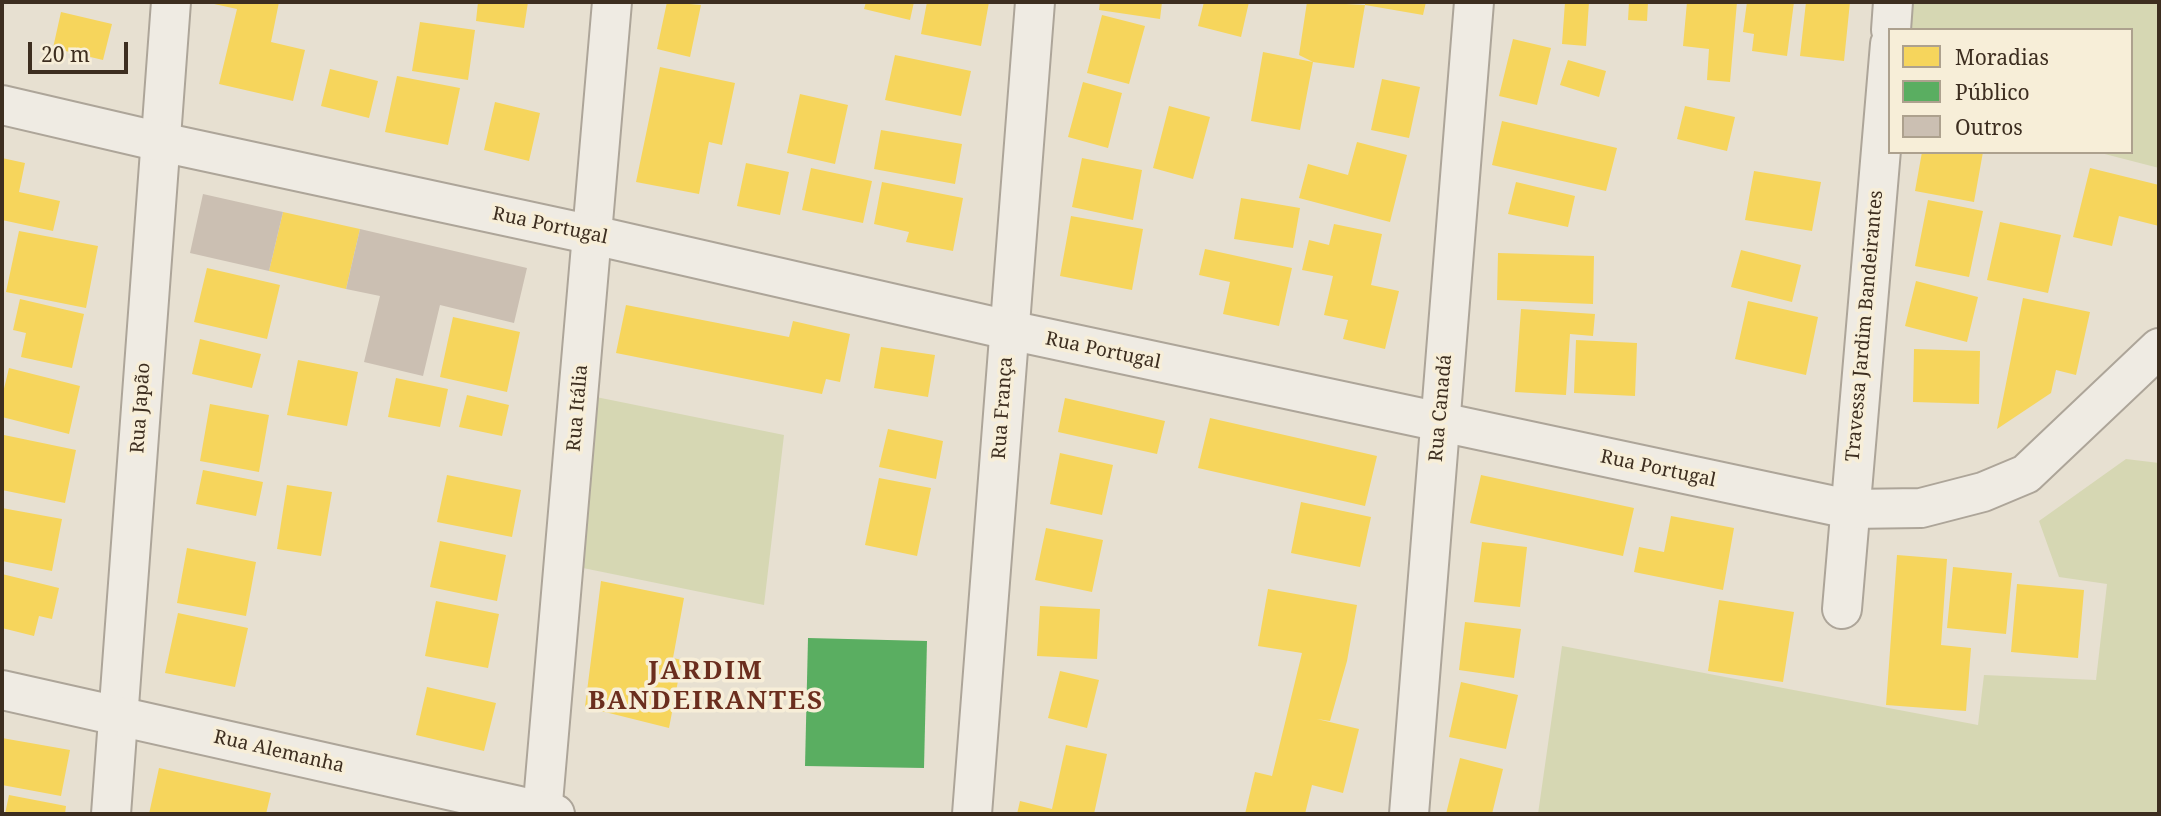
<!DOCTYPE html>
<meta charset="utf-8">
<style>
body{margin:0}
#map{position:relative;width:2161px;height:816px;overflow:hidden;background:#e7e0d1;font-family:"Noto Serif",serif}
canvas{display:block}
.frame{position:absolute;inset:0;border:4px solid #3d2e20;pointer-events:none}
.legend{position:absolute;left:1888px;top:28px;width:245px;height:126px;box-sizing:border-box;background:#f7eed8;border:2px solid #ada18e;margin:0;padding:9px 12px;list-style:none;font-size:21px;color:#3d2e20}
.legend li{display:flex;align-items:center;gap:14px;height:35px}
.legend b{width:35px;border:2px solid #ada18e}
.scale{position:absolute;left:28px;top:42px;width:100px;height:32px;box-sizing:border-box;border:4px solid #3d2e20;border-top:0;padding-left:9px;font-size:21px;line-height:24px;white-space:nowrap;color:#3d2e20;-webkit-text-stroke:5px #f7eed8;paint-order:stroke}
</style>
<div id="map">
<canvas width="2161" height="816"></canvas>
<div class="frame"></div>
<ul class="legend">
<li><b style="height:19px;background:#f6d55c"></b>Moradias</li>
<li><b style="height:19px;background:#5aae61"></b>Público</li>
<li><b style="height:19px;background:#cbbfb2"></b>Outros</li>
</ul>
<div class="scale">20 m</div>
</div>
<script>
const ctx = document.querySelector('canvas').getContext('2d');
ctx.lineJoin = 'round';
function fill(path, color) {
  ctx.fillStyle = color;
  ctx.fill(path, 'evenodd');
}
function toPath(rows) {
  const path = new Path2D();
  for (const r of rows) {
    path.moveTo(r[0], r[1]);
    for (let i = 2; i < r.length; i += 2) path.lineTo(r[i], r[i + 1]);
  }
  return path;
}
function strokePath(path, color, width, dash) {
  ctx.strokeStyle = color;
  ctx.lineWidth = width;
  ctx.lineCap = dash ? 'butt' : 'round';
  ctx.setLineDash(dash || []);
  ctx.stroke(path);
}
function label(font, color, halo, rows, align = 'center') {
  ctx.font = font + ' "Noto Serif",serif';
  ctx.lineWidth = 7;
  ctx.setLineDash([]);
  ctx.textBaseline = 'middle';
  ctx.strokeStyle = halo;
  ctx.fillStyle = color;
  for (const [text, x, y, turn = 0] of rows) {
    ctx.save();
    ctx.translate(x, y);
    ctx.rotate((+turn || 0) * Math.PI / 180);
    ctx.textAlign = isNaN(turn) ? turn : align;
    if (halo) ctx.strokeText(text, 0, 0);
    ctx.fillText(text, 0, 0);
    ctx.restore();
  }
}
const green = toPath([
 [1908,2,2159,2,2159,168,2097,152,2131,152,2131,30,1905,30],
 [596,397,784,435,764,605,583,568],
 [2126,459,2159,463,2159,814,1538,814,1562,646,1978,725,1984,675,2096,680,2107,584,2059,577,2039,521]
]);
const homes = toPath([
 [205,2,279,2,271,42,305,50,293,101,219,84,237,9],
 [478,2,528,2,524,28,476,21],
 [667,2,701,5,690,57,657,49],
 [866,2,914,2,910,20,864,9],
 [927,2,989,2,981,46,921,34],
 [1100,2,1162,2,1160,19,1099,10],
 [1204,2,1249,2,1241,37,1198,26],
 [1307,2,1365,5,1354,68,1313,62,1299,55],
 [1365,2,1426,2,1423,15,1365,5],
 [1565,2,1589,2,1586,46,1562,44],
 [1629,2,1648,2,1647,21,1628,20],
 [1687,2,1737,2,1730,82,1707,80,1709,49,1683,46],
 [1747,2,1794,2,1787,56,1752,51,1754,34,1743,32],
 [1806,2,1850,2,1844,61,1800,56],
 [61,12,112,24,103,60,53,48],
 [1102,15,1145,26,1129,84,1087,73],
 [420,22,475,30,468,80,412,71],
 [1513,39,1551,48,1537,105,1499,96],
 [1263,52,1313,62,1300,130,1251,121],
 [895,55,971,71,961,116,885,100],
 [1568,60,1606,71,1599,97,1560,85],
 [660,67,735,83,722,145,709,142,699,194,636,182],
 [330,69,378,81,369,118,321,106],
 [397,76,460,88,448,145,385,132],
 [1382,79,1420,87,1409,138,1371,130],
 [1083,82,1122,93,1108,148,1068,137],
 [800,94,848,105,835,164,787,153],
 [495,102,540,113,529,161,484,150],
 [1169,106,1210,117,1193,179,1153,168],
 [1685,106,1735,117,1727,151,1677,139],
 [1502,121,1617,148,1606,191,1492,165],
 [881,130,962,144,955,184,874,169],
 [1357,142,1407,155,1390,222,1299,198,1308,164,1348,175],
 [1922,152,1983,152,1974,202,1915,191],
 [2,158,25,163,19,192,60,201,53,231,2,220],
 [1082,158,1142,170,1133,220,1072,207],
 [746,163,789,172,780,215,737,206],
 [811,168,872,181,863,223,802,210],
 [2090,168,2159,185,2159,226,2119,216,2112,246,2073,237],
 [1754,171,1821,182,1812,231,1745,220],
 [882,182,963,198,953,251,906,242,909,232,874,224],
 [1516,182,1575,196,1568,227,1508,214],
 [1241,198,1300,208,1293,248,1234,239],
 [1928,200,1983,211,1969,277,1915,266],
 [283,212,360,229,346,289,269,271],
 [1071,216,1143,229,1132,290,1060,276],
 [2000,222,2061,235,2048,293,1987,280],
 [1334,224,1382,234,1371,285,1399,291,1385,349,1343,339,1348,320,1324,315,1333,276,1302,270,1309,240,1329,245],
 [19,231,98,246,86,308,6,292],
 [1205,249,1292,268,1279,326,1223,314,1230,282,1199,275],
 [1741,250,1801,265,1792,302,1731,287],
 [1498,253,1594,256,1593,304,1497,300],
 [207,268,280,285,267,339,194,322],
 [1916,281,1978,297,1967,342,1905,326],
 [2023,298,2090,312,2076,375,2056,370,2051,393,1997,429],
 [20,299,84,314,72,368,21,357,26,333,13,330],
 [1748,301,1818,317,1806,375,1735,359],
 [626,305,789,337,793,321,850,334,840,382,826,379,822,394,616,353],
 [1521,309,1595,314,1593,336,1570,334,1566,395,1515,392],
 [453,317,520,332,507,392,440,377],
 [200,339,261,354,252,388,192,374],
 [1576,340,1637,343,1635,396,1574,393],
 [881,347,935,355,928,397,874,388],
 [1914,349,1980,351,1979,404,1913,402],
 [298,360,358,372,347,426,287,415],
 [9,368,80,386,69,434,2,417,2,397],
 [396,378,448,389,440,427,388,417],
 [467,395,509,405,502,436,459,427],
 [1065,398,1165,421,1157,454,1058,432],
 [210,404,269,415,259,472,200,461],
 [1210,418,1377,456,1365,506,1198,468],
 [888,429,943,441,936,479,879,467],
 [4,435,76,450,65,503,2,490],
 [1060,453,1113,465,1102,515,1050,504],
 [203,470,263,482,256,516,196,504],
 [447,475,521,490,512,537,437,522],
 [1481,475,1634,508,1623,556,1470,523],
 [879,478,931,488,917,556,865,545],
 [287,485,332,492,321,556,277,549],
 [1301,502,1371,517,1360,567,1291,553],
 [2,508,62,519,52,571,2,561],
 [1671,516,1734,528,1723,590,1634,572,1639,547,1664,552],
 [1046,528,1103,540,1092,592,1035,580],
 [440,541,506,555,497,601,430,587],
 [1482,542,1527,547,1520,607,1474,602],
 [187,548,256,562,246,616,177,603],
 [1897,555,1947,559,1941,645,1971,648,1966,711,1886,705],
 [1953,567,2012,573,2006,634,1947,628],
 [2,574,59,588,52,619,39,616,34,636,2,628],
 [601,581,684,598,673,658,682,660,669,728,585,707],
 [2017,584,2084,590,2078,658,2011,652],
 [1268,589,1357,605,1347,661,1330,721,1317,719,1359,729,1343,793,1312,785,1305,814,1245,814,1255,772,1272,776,1302,653,1258,646],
 [1719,600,1794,612,1783,682,1708,671],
 [436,601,499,614,488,668,425,656],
 [1040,606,1100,609,1097,659,1037,656],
 [178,613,248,628,235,687,165,673],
 [1465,622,1521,629,1514,678,1459,670],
 [1060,671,1099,680,1087,728,1048,718],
 [1461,682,1518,695,1506,749,1449,737],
 [427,687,496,703,484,751,416,735],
 [2,738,70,750,61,796,2,785],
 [1066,745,1107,754,1094,814,1017,814,1020,801,1052,809],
 [1460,758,1503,769,1492,814,1446,814],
 [159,768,271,793,266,814,149,814],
 [9,795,66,806,65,814,5,814]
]);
const public = toPath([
 [808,638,927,641,924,768,805,766]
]);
const building = toPath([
 [203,194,283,212,269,271,190,253],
 [360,229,527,268,514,323,440,305,423,376,364,362,380,296,346,289]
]);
const minor = toPath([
 [1891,30,1893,2],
 [1842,609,1890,44],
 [111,814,171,2],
 [542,814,612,2],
 [972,814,1035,2],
 [1409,814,1474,2]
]);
const tertiary = toPath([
 [2,105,161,142,593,235,1009,330,1849,509,1921,508,1983,492,2026,474,2159,348],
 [2,690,555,814]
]);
const streetNames = [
 ["Rua Portugal",550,226,12],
 ["Travessa Jardim Bandeirantes",1865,326,-85],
 ["Rua Portugal",1103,351,12],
 ["Rua Japão",141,408,-86],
 ["Rua Itália",578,408,-85],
 ["Rua França",1003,408,-86],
 ["Rua Canadá",1441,408,-85],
 ["Rua Portugal",1658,469,12],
 ["Rua Alemanha",279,752,13]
];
const districtNames = [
 ["JARDIM",706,672],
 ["BANDEIRANTES",706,702]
];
fill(green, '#d6d7b3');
fill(homes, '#f6d55c');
fill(public, '#5aae61');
fill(building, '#cbbfb2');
strokePath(minor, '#ada599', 42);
strokePath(tertiary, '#ada599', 42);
strokePath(minor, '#efebe3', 38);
strokePath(tertiary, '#efebe3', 38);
label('19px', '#3d2e20', '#f7eed8', streetNames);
ctx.letterSpacing = '2px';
label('bold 26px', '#6b2e1e', '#f7eed8', districtNames);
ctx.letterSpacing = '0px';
</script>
